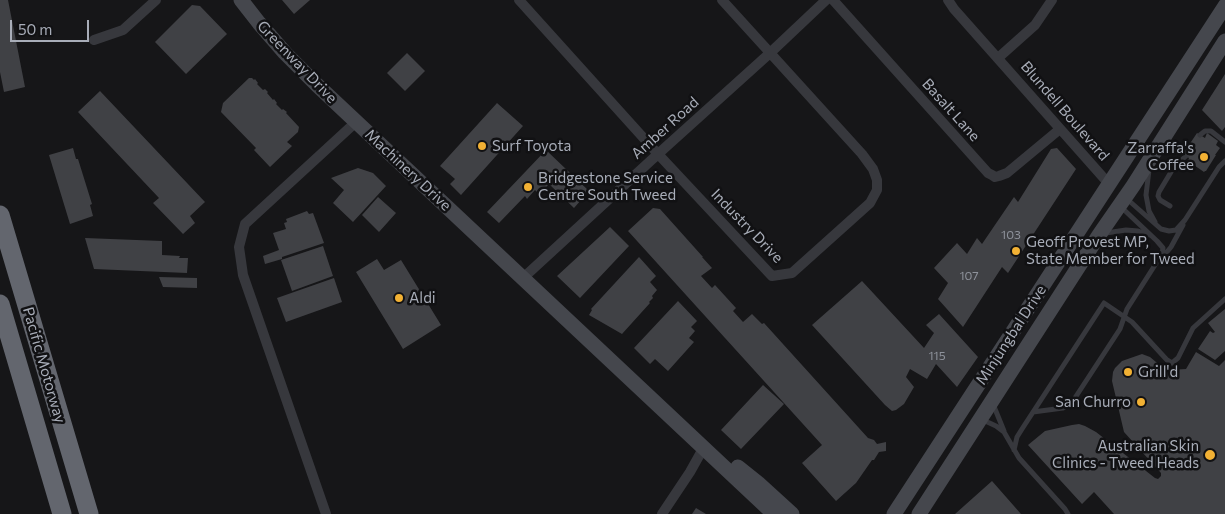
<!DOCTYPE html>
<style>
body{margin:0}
#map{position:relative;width:1225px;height:514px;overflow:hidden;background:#161618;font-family:Commissioner,sans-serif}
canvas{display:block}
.scale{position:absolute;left:10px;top:20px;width:79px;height:22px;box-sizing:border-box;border:2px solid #a8adb8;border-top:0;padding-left:6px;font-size:15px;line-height:18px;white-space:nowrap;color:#a8adb8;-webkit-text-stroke:4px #111113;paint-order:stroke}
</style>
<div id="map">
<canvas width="1225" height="514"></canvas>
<div class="scale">50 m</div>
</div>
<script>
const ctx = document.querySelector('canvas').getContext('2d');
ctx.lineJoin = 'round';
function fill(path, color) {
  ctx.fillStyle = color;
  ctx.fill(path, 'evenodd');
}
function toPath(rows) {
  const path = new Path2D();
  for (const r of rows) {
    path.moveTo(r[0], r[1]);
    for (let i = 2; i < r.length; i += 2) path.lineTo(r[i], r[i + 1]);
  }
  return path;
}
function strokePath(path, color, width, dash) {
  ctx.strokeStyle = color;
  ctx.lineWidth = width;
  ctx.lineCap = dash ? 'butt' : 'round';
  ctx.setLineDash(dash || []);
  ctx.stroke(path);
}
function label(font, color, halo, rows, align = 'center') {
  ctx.font = font + ' Commissioner,sans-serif';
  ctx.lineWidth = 5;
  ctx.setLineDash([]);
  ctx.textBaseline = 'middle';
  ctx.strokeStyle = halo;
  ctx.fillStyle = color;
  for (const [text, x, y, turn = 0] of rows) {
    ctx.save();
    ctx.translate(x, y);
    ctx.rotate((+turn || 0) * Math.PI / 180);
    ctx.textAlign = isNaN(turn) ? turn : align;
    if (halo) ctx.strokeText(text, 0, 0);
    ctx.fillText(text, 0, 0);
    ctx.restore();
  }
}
const building = toPath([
 [0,0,8,0,25,87,4,92,0,72],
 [282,0,310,0,294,14],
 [192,5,200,6,227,34,186,74,155,42],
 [407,53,425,71,405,91,387,73],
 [1225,74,1225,127,1222,131,1202,110],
 [249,78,252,78,254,80,255,79,258,83,257,84,263,90,265,89,268,92,267,93,273,100,274,99,277,103,276,104,282,110,283,109,287,112,286,113,299,127,298,132,287,142,292,146,270,167,254,150,256,148,221,112,223,103],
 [100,91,205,202,190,216,195,223,183,234,153,203,159,198,78,112],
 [497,103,523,126,461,195,450,184,455,179,440,166],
 [1197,133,1205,138,1207,133,1218,141,1216,145,1220,148,1215,155,1216,155,1206,171,1205,171,1204,172,1188,161,1189,158,1183,154],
 [73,148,76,159,78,159,92,204,90,205,93,216,70,224,49,155],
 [1057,148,1076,169,1008,273,1002,267,963,327,938,299,948,283,934,268,957,243,967,254,977,238,982,244,1014,197,1018,202,1051,149],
 [546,150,589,191,574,208,549,184,539,194,535,190,527,199,525,196,499,223,487,212],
 [358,168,373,173,386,186,353,222,333,203,344,190,331,178],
 [378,197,396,213,379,232,362,215],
 [653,208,660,209,703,257,702,257,712,268,701,276,712,288,715,285,736,308,733,311,743,322,752,314,762,324,764,323,868,438,874,440,877,444,886,442,886,451,879,452,874,460,872,460,856,483,836,501,802,463,822,445,628,231],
 [307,211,309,214,313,213,324,243,282,257,282,259,265,264,263,256,279,250,273,233,286,229,284,223,287,222,286,219],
 [610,227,629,246,580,298,557,276],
 [85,238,162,241,162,255,180,256,179,258,188,258,187,273,94,269],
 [323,246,333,276,292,291,281,260],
 [639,257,656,276,650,282,657,290,652,296,653,298,649,302,650,303,622,334,589,315,592,310,591,309],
 [377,259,384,270,401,260,441,325,403,349,356,272],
 [159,277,197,278,197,288,163,287],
 [334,278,342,302,286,322,277,298],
 [862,281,924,348,934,333,926,325,939,314,978,357,957,387,936,364,927,379,910,369,906,377,914,387,904,404,896,410,892,411,885,405,812,325],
 [678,301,697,321,691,327,695,331,689,338,694,342,668,371,655,359,650,364,634,348],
 [1225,309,1225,351,1215,360,1198,349,1210,331,1213,333,1215,332,1208,323],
 [1196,352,1219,366,1225,360,1225,514,1114,514,1094,492,1082,504,1028,445,1045,431,1072,425,1079,424,1085,426,1096,432,1155,478,1158,479,1161,476,1161,473,1124,432,1112,381,1113,372,1115,368,1122,361,1142,354,1150,357,1162,367,1165,369,1169,370,1186,369],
 [763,385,784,404,741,449,721,430],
 [992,481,1021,514,955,514],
 [696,508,706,514,692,514]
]);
const lane = toPath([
 [1200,135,1205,131,1211,131,1225,142],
 [1149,170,1146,195,1149,211,1155,222],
 [1127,199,1161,229,1169,231,1176,230,1185,220,1219,167,1225,161],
 [1170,206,1160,200,1158,196,1159,192,1174,167,1186,156],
 [1106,233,1126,230,1138,231,1149,235],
 [1162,258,1171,247,1183,225],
 [993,404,1004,431],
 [1033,412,1063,408,1071,404,1120,329,1127,309,1162,254,1163,248,1157,241,1120,206],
 [983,420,996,426,1004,432,1019,458,1065,509,1068,514],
 [1014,450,1017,437,1022,429,1104,303,1132,322,1167,360,1172,363,1178,358,1193,328,1225,299]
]);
const street = toPath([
 [519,0,658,154,772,276,792,273,870,203,877,190,877,180,873,169,862,154,722,0],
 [833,0,988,173,992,175,995,177,999,176,1007,173,1060,129],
 [948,0,954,9,1109,184],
 [94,40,123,30,156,0],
 [998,58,1035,25,1052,0],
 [523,278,658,154,770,53,826,0],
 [326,514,243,275,239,247,245,224,356,122],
 [662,514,690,472,704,447]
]);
const secondary = toPath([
 [241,0,259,23,285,53,317,85,774,514],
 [738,467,758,483,792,514],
 [894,514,1225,6],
 [919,514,1099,235,1133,186,1225,41]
]);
const highway = toPath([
 [0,215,89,514],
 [0,304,62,514]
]);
const markers = [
 [482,146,5,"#f2b134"],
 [1204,157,5,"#f2b134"],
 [528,187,5,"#f2b134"],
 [1016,251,5,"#f2b134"],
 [399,298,5,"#f2b134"],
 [1128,372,5,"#f2b134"],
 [1141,402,5,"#f2b134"],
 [1210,455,6,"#f2b134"]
];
const numberNames = [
 ["103",1011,235],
 ["107",969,276],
 ["115",937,356]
];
const streetNames = [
 ["Greenway Drive",297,62,46],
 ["Basalt Lane",951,110,48],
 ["Blundell Boulevard",1065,111,49],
 ["Amber Road",665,128,-42],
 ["Machinery Drive",408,170,43],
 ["Industry Drive",747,226,46],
 ["Minjungbal Drive",1011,335,-57],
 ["Pacific Motorway",44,365,74]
];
const poiNames = [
 ["Surf Toyota",492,146],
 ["Zarraffa's",1194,148,"right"],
 ["Coffee",1194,165,"right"],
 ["Bridgestone Service",538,178],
 ["Centre South Tweed",538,195],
 ["Geoff Provest MP,",1026,242],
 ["State Member for Tweed",1026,259],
 ["Aldi",409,298],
 ["Grill'd",1138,372],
 ["San Churro",1131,402,"right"],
 ["Australian Skin",1199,446,"right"],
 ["Clinics - Tweed Heads",1199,463,"right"]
];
fill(building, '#404145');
strokePath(lane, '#37383d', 5);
strokePath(street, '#37383d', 10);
strokePath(secondary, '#45474d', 15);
strokePath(highway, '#63666e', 19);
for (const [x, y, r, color] of markers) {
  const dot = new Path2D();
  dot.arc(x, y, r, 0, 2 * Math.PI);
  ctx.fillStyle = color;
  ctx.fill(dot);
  strokePath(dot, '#111113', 2);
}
label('12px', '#8e929b', null, numberNames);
label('15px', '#a8adb8', '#111113', streetNames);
label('15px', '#a8adb8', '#111113', poiNames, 'left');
</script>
